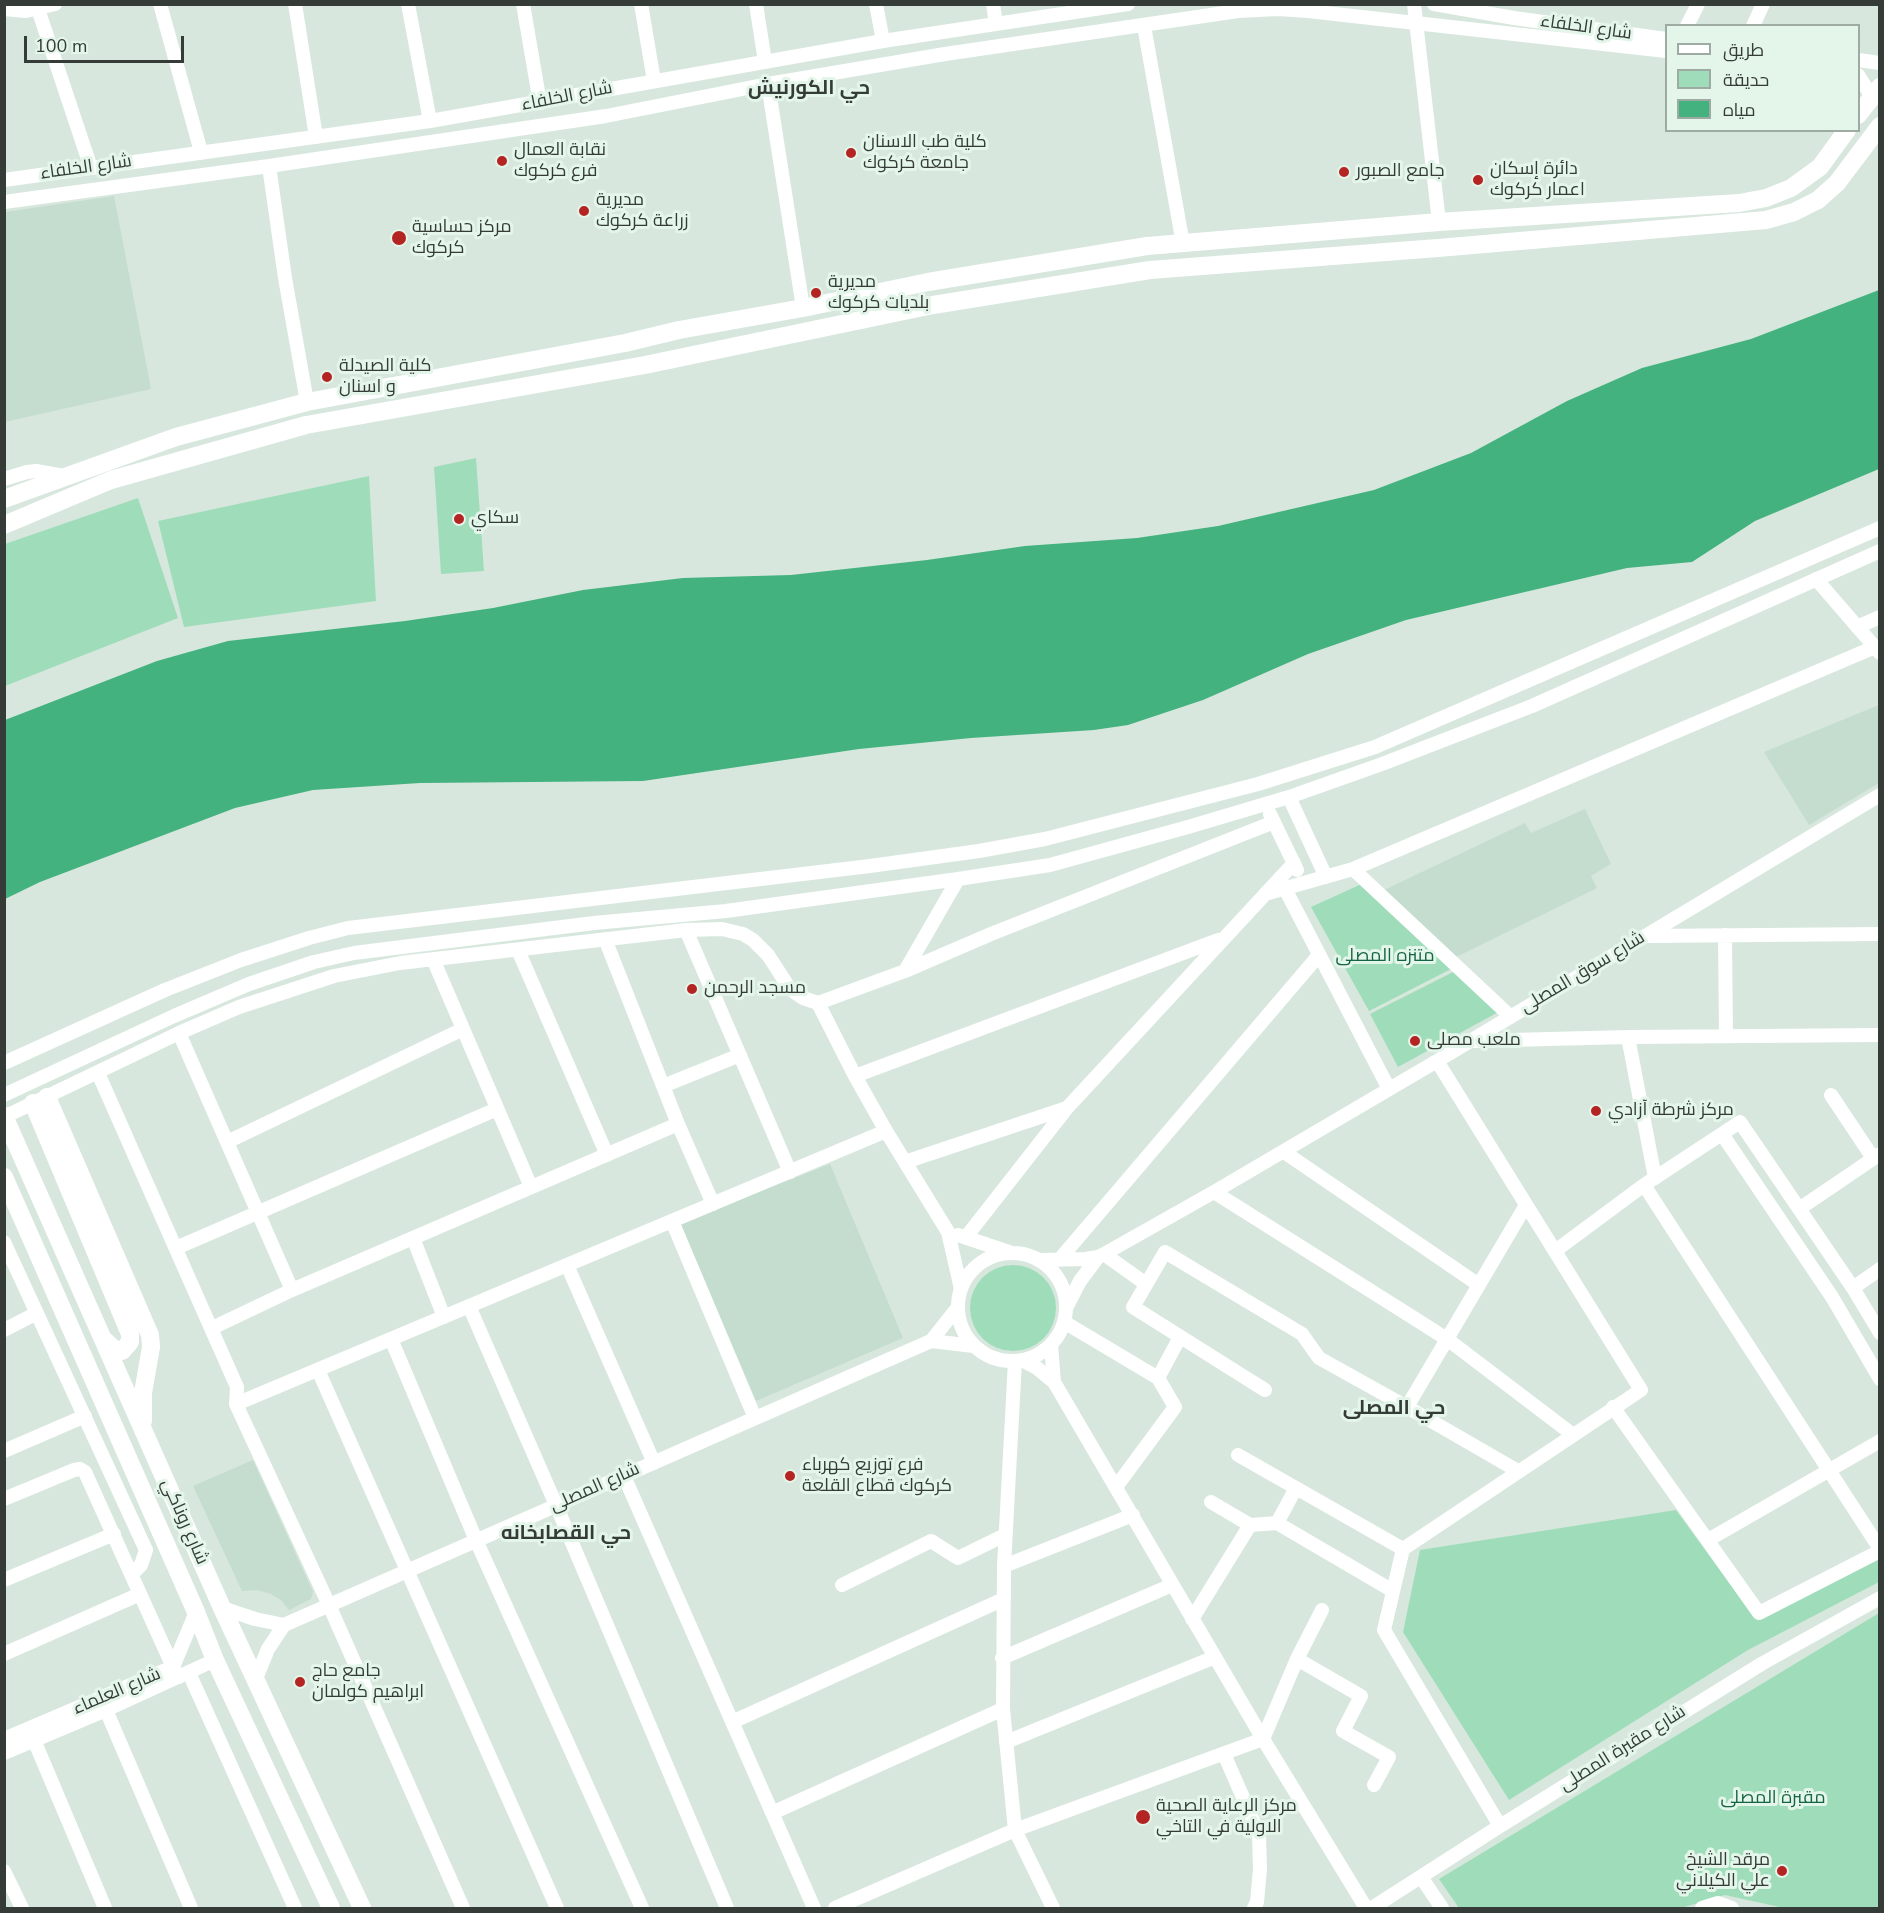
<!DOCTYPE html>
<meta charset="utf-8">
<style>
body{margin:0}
#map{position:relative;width:1884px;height:1913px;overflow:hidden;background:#d7e7dd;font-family:"Nunito Sans",Cairo,sans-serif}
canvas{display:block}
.frame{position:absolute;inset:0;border:6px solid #353c38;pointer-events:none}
.legend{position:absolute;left:1665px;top:24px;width:195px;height:108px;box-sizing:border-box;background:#e4f5ea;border:2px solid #9eaba3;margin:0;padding:8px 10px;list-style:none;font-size:18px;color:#353c38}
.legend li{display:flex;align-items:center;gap:12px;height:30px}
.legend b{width:30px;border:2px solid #9eaba3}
.scale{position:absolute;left:24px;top:36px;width:160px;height:27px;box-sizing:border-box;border:3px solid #353c38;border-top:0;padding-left:8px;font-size:18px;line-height:21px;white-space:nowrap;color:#353c38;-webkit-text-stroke:4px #e4f5ea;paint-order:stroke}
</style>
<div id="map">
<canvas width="1884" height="1913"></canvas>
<div class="frame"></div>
<ul class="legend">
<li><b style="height:8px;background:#fff"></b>طريق</li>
<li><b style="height:16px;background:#9fddba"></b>حديقة</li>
<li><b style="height:16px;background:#43b27e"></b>مياه</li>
</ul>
<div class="scale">100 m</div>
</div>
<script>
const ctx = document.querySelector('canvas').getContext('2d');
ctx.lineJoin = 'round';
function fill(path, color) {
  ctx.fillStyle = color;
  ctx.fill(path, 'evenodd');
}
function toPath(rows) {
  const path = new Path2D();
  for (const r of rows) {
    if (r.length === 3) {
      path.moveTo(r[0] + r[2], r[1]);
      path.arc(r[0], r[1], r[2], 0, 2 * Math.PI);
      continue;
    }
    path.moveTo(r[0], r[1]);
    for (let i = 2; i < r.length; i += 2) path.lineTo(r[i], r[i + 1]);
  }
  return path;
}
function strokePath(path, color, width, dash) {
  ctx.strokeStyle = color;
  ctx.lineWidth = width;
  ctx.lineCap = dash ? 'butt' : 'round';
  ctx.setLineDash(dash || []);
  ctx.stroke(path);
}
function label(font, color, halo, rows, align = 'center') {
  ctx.font = font + ' "Nunito Sans",Cairo,sans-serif';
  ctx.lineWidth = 6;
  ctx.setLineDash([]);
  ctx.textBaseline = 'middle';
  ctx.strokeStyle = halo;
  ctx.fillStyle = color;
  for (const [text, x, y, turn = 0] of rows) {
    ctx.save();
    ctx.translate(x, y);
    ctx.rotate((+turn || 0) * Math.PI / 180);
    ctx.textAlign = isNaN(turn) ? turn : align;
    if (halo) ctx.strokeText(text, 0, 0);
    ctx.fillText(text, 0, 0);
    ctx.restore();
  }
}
const built = toPath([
 [114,196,151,389,5,422,5,212],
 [1879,705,1879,783,1809,825,1764,752],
 [1585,809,1611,864,1591,876,1597,888,1456,957,1384,890,1525,823,1531,833],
 [830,1164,903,1338,756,1401,680,1223],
 [253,1460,313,1592,311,1599,289,1610,281,1600,271,1594,257,1590,242,1591,193,1486]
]);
const green = toPath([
 [476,458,484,571,441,574,434,467],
 [369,476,376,601,184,627,158,521],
 [138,498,178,618,5,686,5,544],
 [1366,882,1453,968,1369,1011,1311,907],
 [1457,970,1502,1010,1398,1067,1370,1014],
 [1013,1308,43],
 [1676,1510,1755,1618,1879,1556,1879,1582,1748,1650,1509,1800,1403,1632,1420,1550],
 [1879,1613,1879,1908,1784,1908,1725,1895,1681,1908,1459,1908,1439,1879]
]);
const water = toPath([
 [1879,290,1879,469,1755,521,1692,562,1627,568,1406,620,1308,654,1203,700,1128,725,1094,730,971,738,859,749,643,781,420,783,313,790,235,808,40,882,5,899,5,720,157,661,228,641,405,621,493,608,583,590,683,578,791,575,927,560,1025,546,1137,538,1218,526,1374,490,1471,453,1567,401,1642,368,1751,339]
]);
const minor = toPath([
 [160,4,201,152],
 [295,4,316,137],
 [408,4,430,121],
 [523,4,540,103],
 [641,4,654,81],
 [756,4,765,62],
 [876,4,883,41],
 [993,4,996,24],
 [1414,4,1439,222],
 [1434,4,1514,18,1666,39],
 [4,9,26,11,55,4],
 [38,9,91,168],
 [1144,26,1183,244],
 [1687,26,1698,4],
 [1753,26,1763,4],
 [1858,60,1880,63],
 [1858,75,1872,97],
 [768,84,803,308],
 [269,166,285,278,307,402],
 [4,180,430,121,883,41,1128,4],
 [4,202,269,166,606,116,768,84,945,54,1238,11,1278,9,1308,11,1666,51],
 [4,479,27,472,36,471,64,476],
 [1816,579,1880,653],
 [1857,627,1880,617],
 [1289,797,1326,877],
 [1270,814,1297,870],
 [1353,869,1510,1016],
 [1281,881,1389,1089],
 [1265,894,1353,869,1875,647,1880,648],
 [686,930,790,1172],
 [1725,935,1726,1036],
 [1647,936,1880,934],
 [605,939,678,1124,713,1204],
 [518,950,607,1155],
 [433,959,531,1187],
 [905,971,958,879],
 [818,1003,855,1076,886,1131,948,1232,961,1289],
 [179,1033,292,1290],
 [1628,1037,1655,1178],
 [1471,1041,1628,1037,1880,1035],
 [1437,1061,1641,1390,1403,1549,1384,1630,1500,1826],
 [4,1063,165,990,241,960,309,938,348,928,870,866,979,851,1045,839,1258,784,1375,747,1880,528],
 [98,1073,237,1387,236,1404,329,1605,463,1908],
 [855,1076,1218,940],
 [663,1086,740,1055],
 [4,1095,174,1016,249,984,314,962,354,953,594,923,726,911,958,879,1050,865,1188,827,1289,797,1382,764,1532,706,1880,551],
 [1831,1095,1873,1158],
 [4,1117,179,1033,239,1007,334,976,400,963,686,930,722,929,743,934,753,940,768,955,790,989,803,998,818,1003,905,971,991,934,1274,822],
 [1722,1134,1832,1297,1880,1379],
 [227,1142,463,1029],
 [1284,1152,1479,1285],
 [905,1162,1067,1108],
 [1644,1185,1880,1549],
 [1214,1192,1447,1339,1572,1434],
 [1799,1209,1880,1154],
 [672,1221,755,1418],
 [958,1235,1009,1252],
 [966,1237,1067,1108,1294,863],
 [413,1238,444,1317],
 [4,1242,146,1550,141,1565,132,1574],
 [176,1248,497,1109],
 [1555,1251,1644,1185,1740,1122,1853,1288,1880,1333],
 [1012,1307,54],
 [1104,1254,1146,1284],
 [1038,1260,1085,1259,1098,1257,1104,1254,1214,1192,1437,1061,1880,795],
 [1059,1260,1319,955],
 [567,1265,654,1463],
 [1853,1288,1880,1269],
 [469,1306,556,1505,727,1908],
 [1066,1308,1080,1281,1098,1257],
 [1064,1322,1158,1378,1175,1407,1116,1487],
 [212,1328,292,1290,678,1124],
 [4,1330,37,1313],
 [391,1339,476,1540,642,1908],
 [931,1341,974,1346],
 [1051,1345,1054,1382],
 [1022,1360,1037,1368,1054,1382,1263,1739,1366,1908],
 [1015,1361,1004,1566,1003,1709,1015,1830,1053,1908],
 [318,1370,557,1908],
 [1158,1378,1180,1337],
 [1265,1390,1133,1307,1165,1252,1302,1334,1319,1358,1407,1407,1518,1471],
 [236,1404,886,1131],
 [1407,1407,1526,1205],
 [1613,1407,1759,1613,1880,1551],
 [4,1451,85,1416],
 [1238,1455,1403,1549],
 [624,1476,814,1908],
 [4,1499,74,1470,80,1469,85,1472,173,1667,179,1677],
 [1211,1502,1250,1525,1277,1523,1393,1591],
 [1277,1523,1296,1488],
 [1708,1540,1880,1441],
 [1004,1566,1133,1515],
 [4,1580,114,1534],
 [842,1585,931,1541,958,1558,1005,1535],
 [222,1608,255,1619,284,1625],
 [1192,1619,1250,1525],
 [4,1654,140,1594],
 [1002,1658,1172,1585],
 [1297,1659,1361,1696,1343,1731,1389,1757,1374,1785],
 [189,1673,295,1908],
 [255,1681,268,1649,284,1625,931,1341,958,1307],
 [106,1710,191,1908],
 [732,1722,1004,1599],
 [4,1739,173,1667,196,1612],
 [34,1740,105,1908],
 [1006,1742,1215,1657],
 [4,1753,106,1710,215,1660],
 [1224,1754,1259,1834,1260,1869,1257,1902,1254,1908],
 [772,1813,1003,1709],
 [4,1871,22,1908],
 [1421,1877,1442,1908],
 [835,1908,1015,1830,1263,1739,1297,1659,1322,1610],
 [1372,1908,1500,1826,1763,1663,1880,1598],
 [1702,1908,1718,1903,1732,1908]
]);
const major = toPath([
 [1858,115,1880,87],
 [4,499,176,437,307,402,625,343,679,330,803,308,928,282,1147,246,1439,222,1739,203,1766,198,1791,188,1820,167,1847,130],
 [4,525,111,480,306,425,645,365,933,305,1150,270,1438,248,1766,220,1794,212,1818,200,1837,183,1880,126],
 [47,1097,150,1335,151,1347,143,1393,143,1421],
 [33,1103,130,1334,130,1342,122,1351,116,1351,104,1340],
 [4,1116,222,1608,362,1908],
 [4,1177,196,1612,215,1660,331,1908]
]);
const markers = [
 [851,153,6,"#b42422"],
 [502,161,6,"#b42422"],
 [1344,172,6,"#b42422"],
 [1478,180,6,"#b42422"],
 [584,211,6,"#b42422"],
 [399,238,8,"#b42422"],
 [816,293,6,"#b42422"],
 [327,377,6,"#b42422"],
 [459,519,6,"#b42422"],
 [692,989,6,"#b42422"],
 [1415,1041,6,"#b42422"],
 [1596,1111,6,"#b42422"],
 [790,1476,6,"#b42422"],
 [300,1682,6,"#b42422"],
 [1143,1817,8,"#b42422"],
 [1782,1871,6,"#b42422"]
];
const streetNames = [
 ["شارع الخلفاء",1586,28,8],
 ["شارع الخلفاء",567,97,-11],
 ["شارع الخلفاء",86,168,-8],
 ["شارع سوق المصلى",1583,973,-31],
 ["شارع المصلى",595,1488,-24],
 ["شارع روناكي",184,1522,66],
 ["شارع العلماء",117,1692,-23],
 ["شارع مقبرة المصلى",1623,1749,-32]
];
const poiNames = [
 ["كلية طب الاسنان",863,143],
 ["جامعة كركوك",863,164],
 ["نقابة العمال",514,151],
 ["فرع كركوك",514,172],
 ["دائرة إسكان",1490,170],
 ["اعمار كركوك",1490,191],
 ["جامع الصبور",1356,172],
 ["مديرية",596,201],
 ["زراعة كركوك",596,222],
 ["مركز حساسية",412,228],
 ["كركوك",412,249],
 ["مديرية",828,283],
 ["بلديات كركوك",828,304],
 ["كلية الصيدلة",339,367],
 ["و اسنان",339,388],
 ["سكاي",471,519],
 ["مسجد الرحمن",704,989],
 ["ملعب مصلى",1427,1041],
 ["مركز شرطة آزادي",1608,1111],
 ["فرع توزيع كهرباء",802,1466],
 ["كركوك قطاع القلعة",802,1487],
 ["جامع حاج",312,1672],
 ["ابراهيم كولمان",312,1693],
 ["مركز الرعاية الصحية",1156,1807],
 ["الاولية في التاخي",1156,1828],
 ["مرقد الشيخ",1770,1861,"right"],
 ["علي الكيلاني",1770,1882,"right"]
];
const parkNames = [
 ["متنزه المصلى",1385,957],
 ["مقبرة المصلى",1773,1799]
];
const neighbourhoodNames = [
 ["حي الكورنيش",809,89],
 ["حي المصلى",1394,1409],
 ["حي القصابخانه",566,1534]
];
fill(built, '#c5ddcf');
fill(green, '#9fddba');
fill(water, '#43b27e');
strokePath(minor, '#fff', 14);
strokePath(major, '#fff', 18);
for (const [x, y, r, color] of markers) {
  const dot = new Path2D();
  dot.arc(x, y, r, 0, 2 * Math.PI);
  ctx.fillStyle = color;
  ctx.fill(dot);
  strokePath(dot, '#e4f5ea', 2);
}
label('18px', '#353c38', '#e4f5ea', streetNames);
label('18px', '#353c38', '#e4f5ea', poiNames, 'left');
label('18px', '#146543', '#e4f5ea', parkNames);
label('bold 20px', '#353c38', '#e4f5ea', neighbourhoodNames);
</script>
